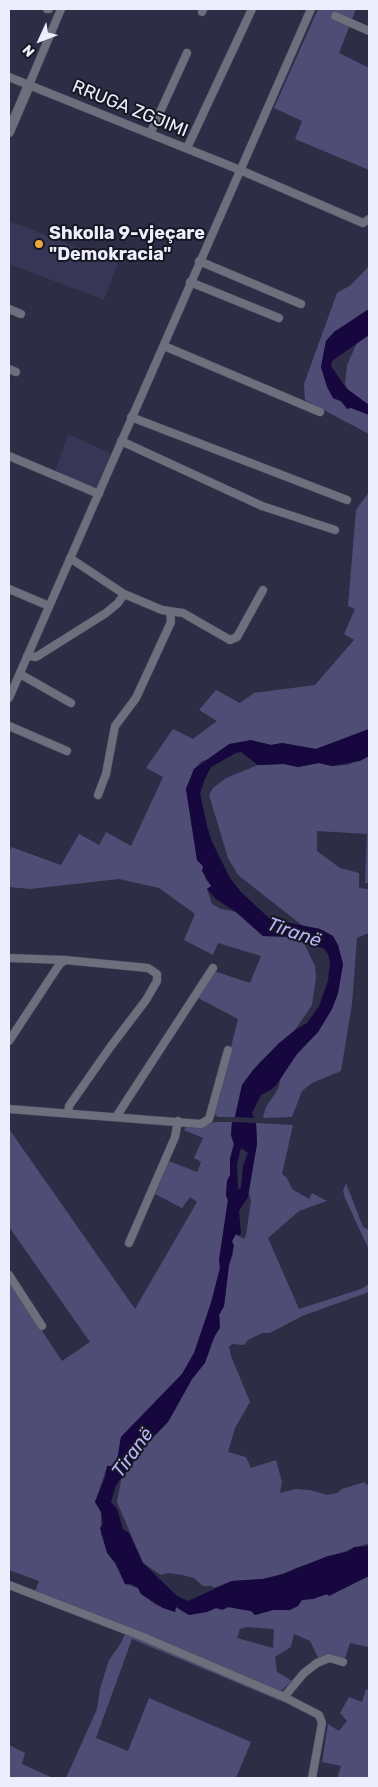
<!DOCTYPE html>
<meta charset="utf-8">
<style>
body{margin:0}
#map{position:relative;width:378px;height:1787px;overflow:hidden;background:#2e2d46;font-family:Rubik,sans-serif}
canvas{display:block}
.frame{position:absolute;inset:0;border:10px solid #ededfe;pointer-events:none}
.north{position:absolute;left:15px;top:15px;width:50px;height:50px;-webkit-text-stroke:4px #171722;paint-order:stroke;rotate:227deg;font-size:14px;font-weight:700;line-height:20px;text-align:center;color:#ededfe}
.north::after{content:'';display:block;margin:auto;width:18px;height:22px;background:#ededfe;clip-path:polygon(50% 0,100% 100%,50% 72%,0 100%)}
</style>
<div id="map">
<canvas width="378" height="1787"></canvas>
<div class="frame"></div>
<div class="north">N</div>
</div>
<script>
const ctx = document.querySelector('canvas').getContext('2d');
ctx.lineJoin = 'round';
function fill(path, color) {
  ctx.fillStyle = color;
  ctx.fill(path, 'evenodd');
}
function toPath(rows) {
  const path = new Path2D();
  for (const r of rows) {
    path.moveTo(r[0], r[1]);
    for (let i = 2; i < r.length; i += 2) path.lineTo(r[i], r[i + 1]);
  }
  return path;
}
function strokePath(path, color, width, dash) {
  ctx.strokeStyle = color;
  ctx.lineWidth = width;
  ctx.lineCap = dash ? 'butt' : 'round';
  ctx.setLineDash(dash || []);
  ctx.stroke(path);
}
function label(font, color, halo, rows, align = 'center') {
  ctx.font = font + ' Rubik,sans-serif';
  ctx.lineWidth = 4;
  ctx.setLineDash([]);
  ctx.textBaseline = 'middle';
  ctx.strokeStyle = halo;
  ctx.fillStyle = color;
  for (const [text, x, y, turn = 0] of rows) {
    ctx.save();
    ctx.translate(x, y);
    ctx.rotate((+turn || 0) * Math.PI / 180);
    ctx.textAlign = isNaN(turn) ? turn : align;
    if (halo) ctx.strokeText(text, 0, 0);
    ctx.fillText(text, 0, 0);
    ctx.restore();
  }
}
const built = toPath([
 [9,221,118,263,104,300,9,264],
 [68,434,112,454,95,490,55,473]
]);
const green = toPath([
 [318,9,356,9,339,53,369,68,369,170,295,139,302,121,274,108],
 [369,266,369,309,334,332,326,341,321,367,333,398,369,415,369,434,305,400,304,384,337,293,351,285],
 [369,335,369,405,349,391,345,384,347,365,357,343],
 [369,492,369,729,316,749,282,743,271,745,264,743,202,761,194,769,186,789,197,860,203,866,206,880,212,886,207,889,212,904,221,909,236,912,263,936,295,937,304,943,315,966,316,978,312,1005,295,1030,259,1063,242,1085,235,1117,218,1117,215,1115,215,1110,238,1019,198,998,214,971,250,983,261,956,218,943,213,955,184,940,195,914,159,888,119,879,30,889,9,887,9,854,11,847,61,865,79,834,99,845,106,832,131,846,163,777,146,768,173,729,193,739,217,721,199,710,216,690,240,703,254,693,315,685,354,640,344,634,355,609,348,606,356,510],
 [369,756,369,883,365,883,367,834,317,831,317,851,340,868,359,873,359,888,369,889,369,933,357,938,352,1004,341,1071,312,1083,302,1091,292,1117,263,1118,266,1107,278,1089,282,1074,297,1054,318,1032,332,1009,338,993,343,965,338,945,332,936,320,929,303,926,238,875,228,858,209,795,213,788,226,778,258,765,284,764,298,767,319,763,332,766,347,765],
 [218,1122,232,1122,231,1135,234,1144,230,1159,230,1175,227,1181,226,1196,228,1200,219,1260,220,1268,211,1303,194,1353,182,1374,121,1437,117,1461,106,1470,95,1502,101,1512,101,1534,125,1584,138,1588,141,1594,156,1605,175,1612,176,1607,189,1615,216,1608,225,1609,228,1607,251,1611,255,1615,273,1610,288,1608,302,1600,329,1594,369,1576,369,1660,368,1647,350,1643,345,1658,331,1656,318,1658,310,1641,294,1634,291,1647,275,1657,277,1672,292,1681,279,1693,35,1591,39,1581,9,1570,9,1281,62,1361,90,1342,9,1227,9,1129,135,1309,197,1202,190,1197,182,1208,155,1194,169,1161,197,1172,201,1162,194,1158,203,1138,184,1130,187,1125],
 [247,1627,274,1629,273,1648,237,1638,240,1629],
 [256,1123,293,1125,282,1174,287,1178,292,1189,309,1199,312,1193,327,1201,299,1211,268,1238,299,1309,361,1289,369,1284,369,1292,302,1316,270,1333,262,1333,248,1340,244,1345,232,1344,229,1347,231,1356,250,1402,235,1428,228,1452,246,1457,251,1468,276,1460,282,1482,280,1493,296,1489,310,1490,327,1495,337,1493,342,1489,364,1482,369,1486,369,1543,296,1568,283,1574,263,1579,232,1581,213,1588,212,1586,203,1586,194,1578,182,1575,169,1573,161,1575,143,1563,117,1502,121,1480,152,1436,168,1422,192,1379,208,1355,220,1322,219,1315,224,1306,229,1265,233,1254,232,1241,236,1234,244,1239,246,1235,251,1201,249,1193,247,1193,257,1144],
 [346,1183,363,1227,369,1230,369,1250,345,1198,343,1191],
 [126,1632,277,1697,285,1703,132,1639,96,1738,128,1751,149,1698,251,1742,236,1778,66,1778,97,1709,100,1689,109,1660,121,1643],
 [366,1689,369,1691,369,1778,337,1778,341,1766,322,1762,328,1724,339,1731,347,1721,340,1713,349,1697,362,1702],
 [9,1745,25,1753,22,1764,53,1778,9,1778]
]);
const water = toPath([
 [369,309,369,335,332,361,331,366,346,388,369,405,369,415,351,408,347,409,341,401,333,398,327,387,321,367,326,341,334,332],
 [369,729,369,756,360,761,332,766,319,763,298,767,284,764,258,765,241,752,236,753,211,767,204,781,200,793,207,826,212,842,230,878,241,892,270,919,320,929,333,936,338,945,343,964,338,993,332,1009,318,1032,297,1054,277,1084,272,1089,261,1095,252,1113,254,1118,235,1117,242,1085,253,1070,278,1044,295,1030,307,1023,319,1006,328,981,330,962,328,954,323,948,304,943,295,937,263,936,236,912,216,899,207,889,211,886,202,871,203,866,197,860,186,789,194,769,229,744,251,740,271,745,282,743,316,749],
 [232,1122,256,1123,257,1144,248,1197,239,1211,241,1233,239,1236,236,1234,232,1241,234,1246,229,1265,224,1306,219,1315,220,1328,213,1339,205,1363,192,1379,168,1422,134,1457,133,1463,116,1485,111,1502,117,1509,123,1529,129,1533,143,1563,177,1596,188,1601,232,1581,263,1579,283,1574,328,1556,347,1552,354,1547,369,1546,369,1576,329,1596,327,1594,313,1599,302,1600,298,1606,290,1610,273,1610,255,1615,251,1611,228,1607,222,1610,216,1608,207,1612,189,1615,176,1607,175,1612,163,1608,141,1594,138,1588,131,1584,125,1584,116,1564,107,1553,100,1528,103,1524,101,1512,95,1502,105,1477,107,1466,112,1466,117,1461,121,1437,182,1374,194,1353,211,1303,220,1268,219,1260,228,1200,226,1196,227,1181,230,1175,230,1159,234,1144,231,1135],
 [241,1148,248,1153,243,1166,241,1187,238,1190,237,1164]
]);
const minor = toPath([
 [47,9,49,9],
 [202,12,203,9],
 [335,16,369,31],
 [9,77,240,170,363,223,369,219],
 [29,85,61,9],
 [150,134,187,53],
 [187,148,252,9],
 [199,261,301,304],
 [190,282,279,318],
 [9,309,21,314],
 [164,346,320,412],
 [9,369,16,372],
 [131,417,347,500],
 [121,441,262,506,335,530],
 [9,456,99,494],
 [70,558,124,594,162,610,183,613,230,640,237,637,263,590],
 [9,589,49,606],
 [27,656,36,657,106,613,118,603,124,594],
 [20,674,71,703],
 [9,698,311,9],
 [9,726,67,751],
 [98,795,106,774,115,726,136,698,171,622,170,611],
 [9,958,65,960,148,968,157,974,157,981,146,1000,111,1046,69,1106,68,1113],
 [9,1041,59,965,65,960],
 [9,1109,201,1124,209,1119,228,1050],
 [116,1117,213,968],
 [129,1243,175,1137,178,1121],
 [9,1275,42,1326],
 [9,1585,141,1636,284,1697,319,1715,322,1723,312,1778],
 [284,1697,304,1673,317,1663,329,1658,343,1662]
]);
const tertiary = toPath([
 [9,132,29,85]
]);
const markers = [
 [39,244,5,"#eba93a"]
];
const streetNames = [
 ["RRUGA ZGJIMI",130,109,22]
];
const poiNames = [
 ["Shkolla 9-vjeçare",49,234],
 ["\"Demokracia\"",49,255]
];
const waterNames = [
 ["Tiranë",294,933,19],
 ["Tiranë",133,1453,-54]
];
fill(built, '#383656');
fill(green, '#4f4c76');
fill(water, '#16073f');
strokePath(minor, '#494860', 9);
strokePath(tertiary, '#494860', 11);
strokePath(minor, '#6e6e7c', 8);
strokePath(tertiary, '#6e6e7c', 10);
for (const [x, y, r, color] of markers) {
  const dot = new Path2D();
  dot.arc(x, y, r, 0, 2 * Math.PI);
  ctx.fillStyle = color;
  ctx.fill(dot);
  strokePath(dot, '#171722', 2);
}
label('18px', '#ededfe', '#171722', streetNames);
label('bold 18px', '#ededfe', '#171722', poiNames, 'left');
label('italic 19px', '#b8b4fd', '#171722', waterNames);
</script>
